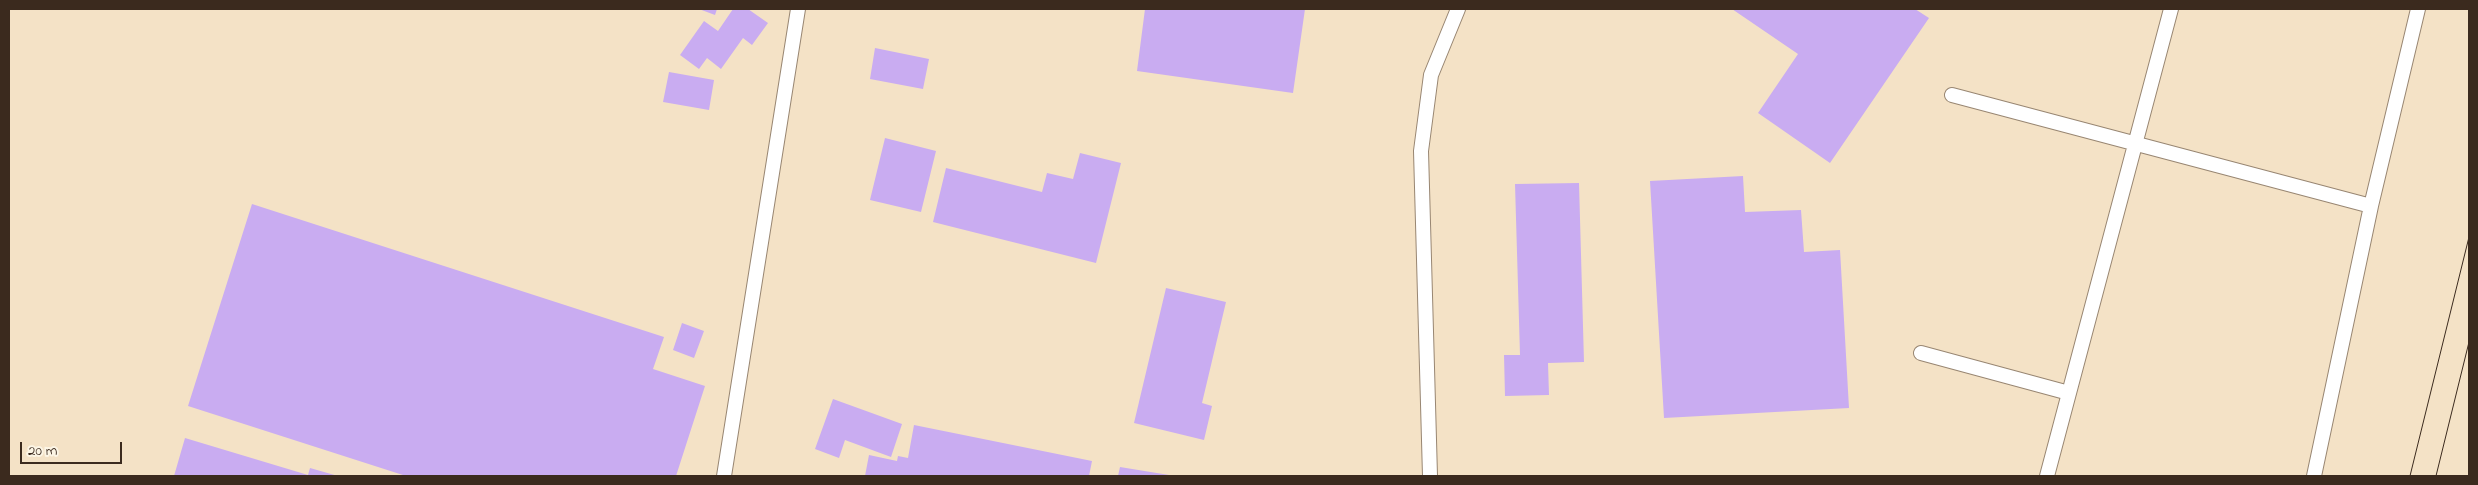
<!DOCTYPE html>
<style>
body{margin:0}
#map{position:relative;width:2478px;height:485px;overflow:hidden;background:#f4e2c6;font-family:"Indie Flower",sans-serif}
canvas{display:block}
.frame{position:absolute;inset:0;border:10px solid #3b2a1e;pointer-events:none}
.scale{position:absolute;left:20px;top:442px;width:102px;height:22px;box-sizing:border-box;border:2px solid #3b2a1e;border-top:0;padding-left:6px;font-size:15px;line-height:18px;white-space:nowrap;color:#3b2a1e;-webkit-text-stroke:4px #fcf5e5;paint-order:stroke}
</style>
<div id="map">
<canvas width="2478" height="485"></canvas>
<div class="frame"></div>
<div class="scale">20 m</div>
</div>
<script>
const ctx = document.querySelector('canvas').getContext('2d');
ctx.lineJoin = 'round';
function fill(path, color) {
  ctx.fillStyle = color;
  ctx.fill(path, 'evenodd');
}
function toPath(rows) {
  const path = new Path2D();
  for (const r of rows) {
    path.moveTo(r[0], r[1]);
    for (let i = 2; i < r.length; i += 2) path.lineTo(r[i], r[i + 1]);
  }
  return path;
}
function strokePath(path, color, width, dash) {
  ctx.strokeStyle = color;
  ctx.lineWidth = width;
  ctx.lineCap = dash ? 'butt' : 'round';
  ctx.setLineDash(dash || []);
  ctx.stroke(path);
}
const building = toPath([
 [699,9,717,9,715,15],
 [733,9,748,9,768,23,752,45,743,38,721,69,707,58,699,69,680,55,704,21,718,31],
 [1145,9,1305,9,1293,93,1137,71],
 [1732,9,1915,9,1929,18,1830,163,1758,113,1798,54],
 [875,48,929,59,923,89,870,79],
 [669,72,714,80,709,110,663,102],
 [885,138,936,151,921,212,870,200],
 [1080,153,1121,163,1096,263,933,222,946,168,1042,192,1047,173,1073,179],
 [1743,176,1745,212,1801,210,1804,252,1840,250,1849,408,1664,418,1650,181],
 [1579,183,1584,362,1548,363,1549,395,1505,396,1504,355,1520,355,1515,184],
 [252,204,664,337,653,369,705,386,676,476,406,476,188,406],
 [1166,288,1226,302,1202,403,1212,406,1204,440,1134,423],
 [682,323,704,331,694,358,673,350],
 [833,399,902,424,891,457,845,440,839,458,815,449],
 [914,425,1092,461,1089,476,865,476,869,455,897,461,898,456,908,458],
 [185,438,308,475,310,468,338,476,174,476],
 [1120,467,1169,475,1169,476,1118,476]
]);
const service = toPath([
 [1952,95,2371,206],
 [1921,353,2069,393],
 [724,476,798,9],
 [1430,476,1421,151,1431,75,1458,9],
 [2047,476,2171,9],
 [2314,476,2371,206,2418,9]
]);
const tram = toPath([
 [2410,476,2469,237],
 [2436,476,2469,342]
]);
fill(building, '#c9acf1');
strokePath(service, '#988672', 16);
strokePath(service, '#fff', 14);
strokePath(tram, '#3b2a1e', 1);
</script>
